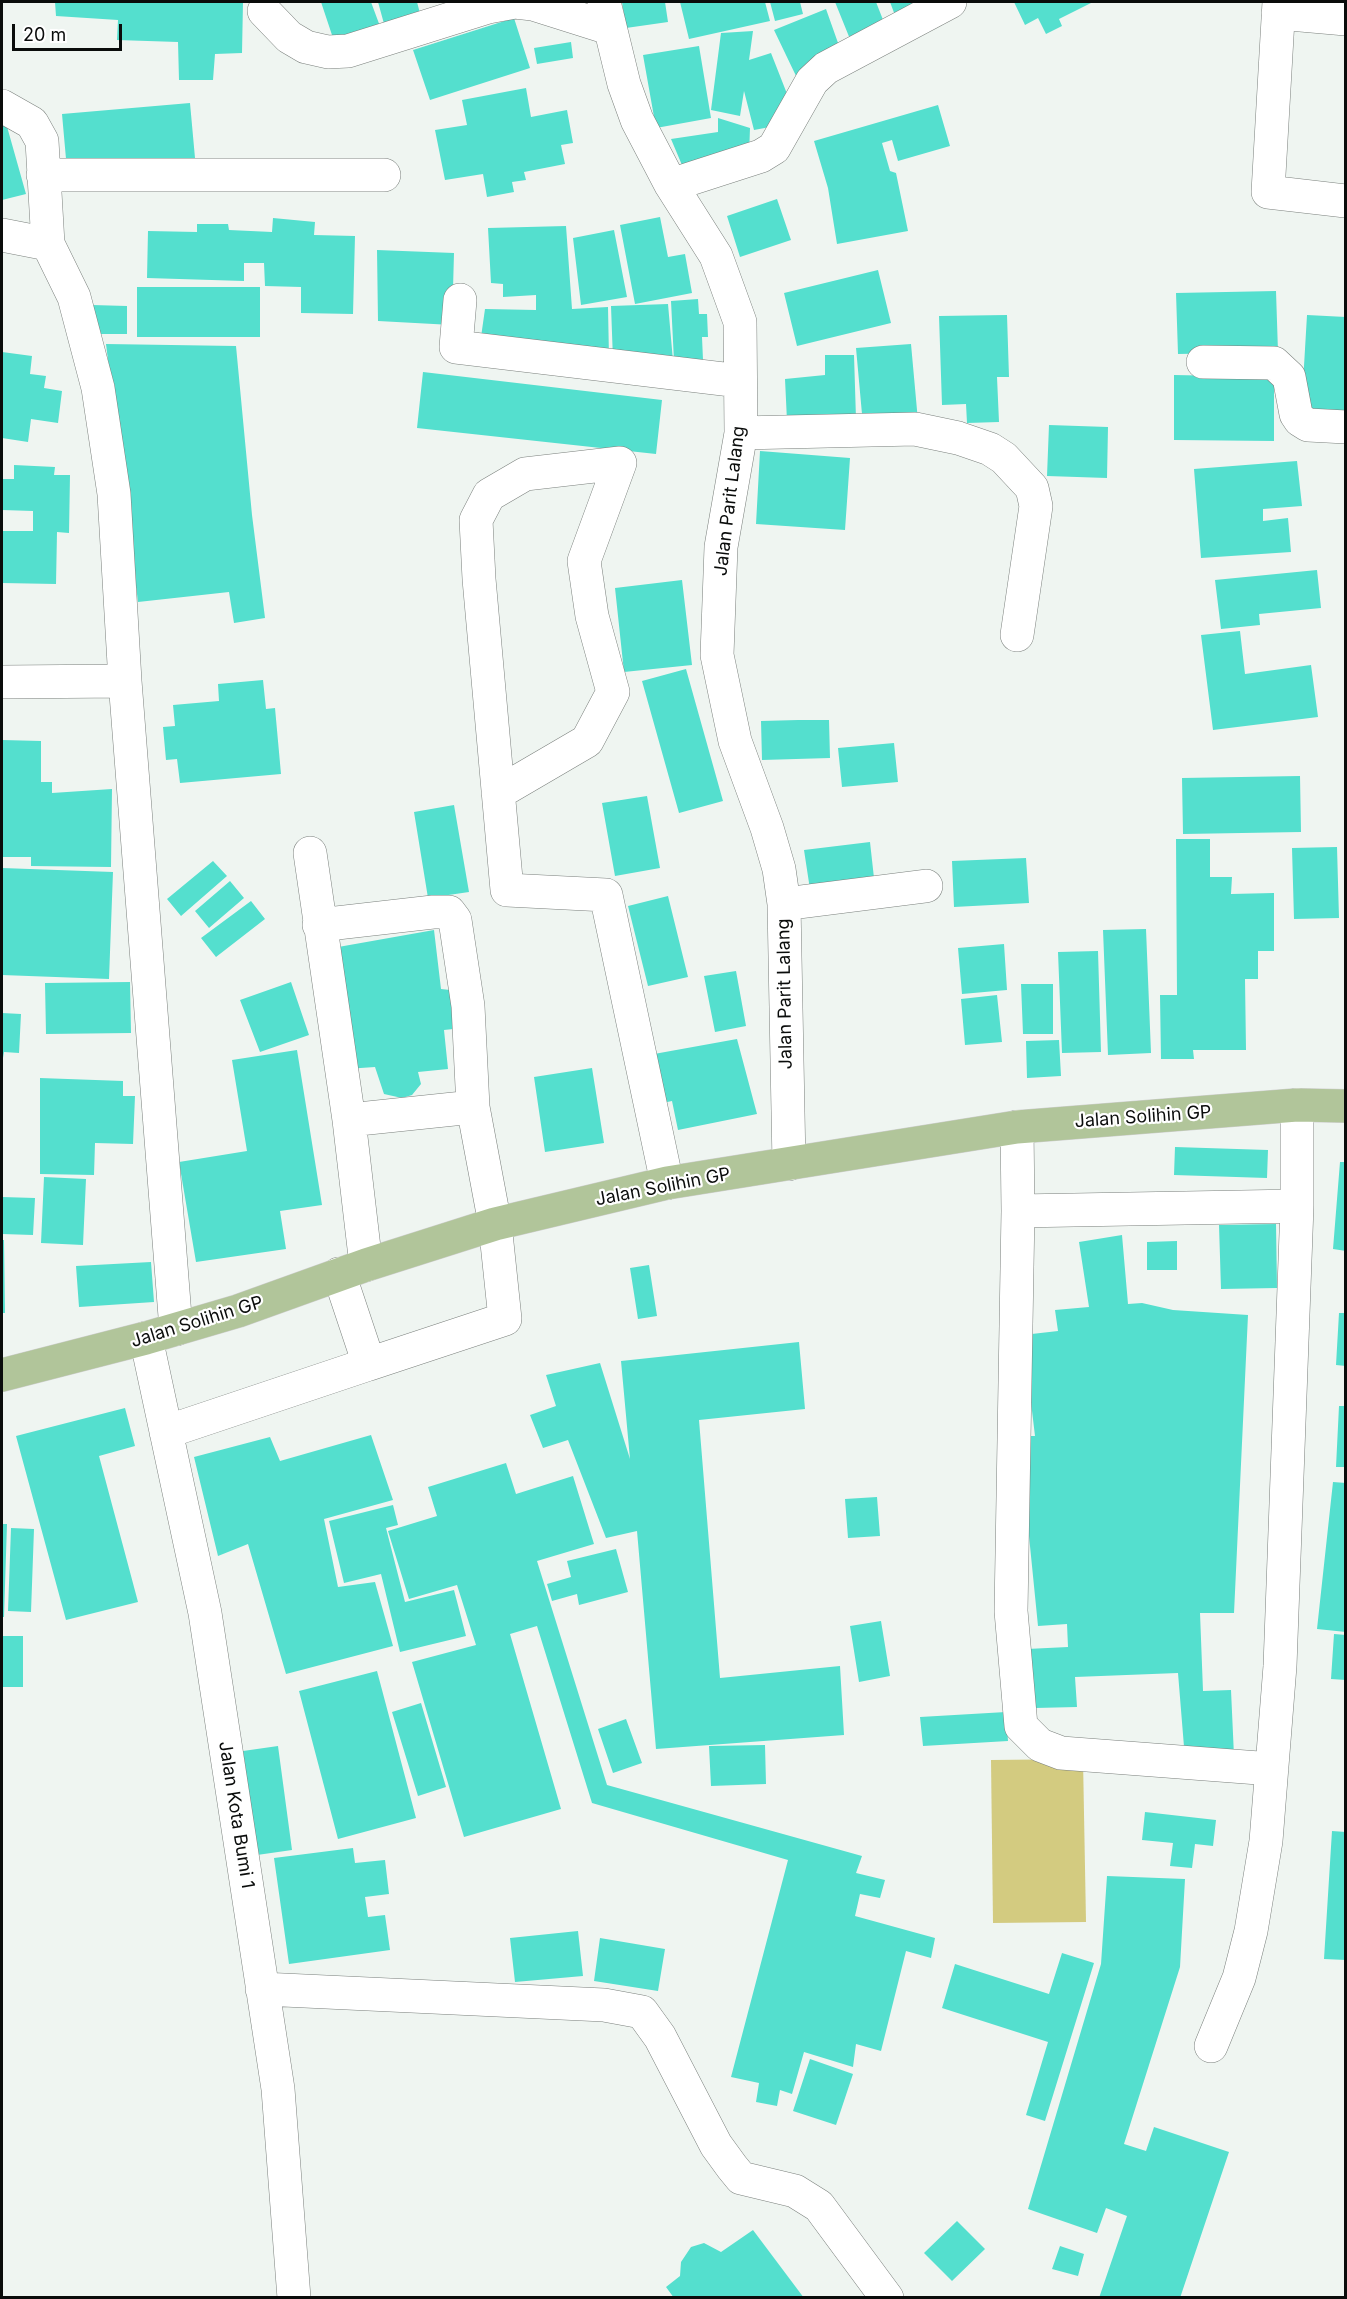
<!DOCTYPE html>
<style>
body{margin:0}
#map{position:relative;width:1347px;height:2299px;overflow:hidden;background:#eff5f1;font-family:Inter,sans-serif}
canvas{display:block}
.frame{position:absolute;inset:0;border:3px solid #0a0c0b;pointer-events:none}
.scale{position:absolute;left:12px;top:24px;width:110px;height:27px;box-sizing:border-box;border:3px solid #0a0c0b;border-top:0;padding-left:8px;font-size:18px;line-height:21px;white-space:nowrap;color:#0a0c0b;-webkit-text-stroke:4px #fff;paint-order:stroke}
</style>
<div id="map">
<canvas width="1347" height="2299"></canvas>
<div class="frame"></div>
<div class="scale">20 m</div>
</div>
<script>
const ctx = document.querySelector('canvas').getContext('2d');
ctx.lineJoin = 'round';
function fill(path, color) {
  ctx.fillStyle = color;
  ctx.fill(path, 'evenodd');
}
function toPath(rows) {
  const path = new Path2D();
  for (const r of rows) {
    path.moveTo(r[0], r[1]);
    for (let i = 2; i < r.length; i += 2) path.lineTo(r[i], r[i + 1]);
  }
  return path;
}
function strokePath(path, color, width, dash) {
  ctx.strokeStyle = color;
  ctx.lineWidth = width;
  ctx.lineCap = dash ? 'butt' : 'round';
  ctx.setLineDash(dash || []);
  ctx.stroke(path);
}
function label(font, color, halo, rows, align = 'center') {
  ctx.font = font + ' Inter,sans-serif';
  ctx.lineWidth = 4.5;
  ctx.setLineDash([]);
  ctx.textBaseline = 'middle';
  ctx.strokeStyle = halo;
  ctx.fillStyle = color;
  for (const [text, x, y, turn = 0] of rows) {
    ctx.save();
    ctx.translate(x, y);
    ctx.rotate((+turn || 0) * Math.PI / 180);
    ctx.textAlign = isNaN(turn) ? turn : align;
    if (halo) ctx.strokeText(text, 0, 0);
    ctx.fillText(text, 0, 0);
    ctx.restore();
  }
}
const green = toPath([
 [1083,1759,1086,1922,993,1923,991,1760]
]);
const building = toPath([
 [55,2,243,2,242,53,215,54,213,80,179,80,178,42,117,40,118,20,56,16],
 [321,2,371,2,381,29,335,44],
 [378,2,417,2,422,21,386,31],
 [622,2,665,2,668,22,626,28],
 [680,2,765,2,770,21,689,39],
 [770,2,800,2,803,14,775,21],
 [835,2,876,2,887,30,852,44],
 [890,2,939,2,896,18],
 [1014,2,1093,2,1059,19,1062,26,1046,34,1038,18,1025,25],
 [826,9,843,57,797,78,774,30],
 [514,18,530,68,430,100,413,50],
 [753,31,749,60,771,53,793,109,786,124,754,130,744,91,740,116,711,110,721,33],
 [571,42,573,58,537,64,534,48],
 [699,46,711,118,656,128,643,55],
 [526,88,531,117,567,110,573,143,561,145,565,164,524,172,526,180,512,182,514,192,487,197,483,174,445,180,435,130,467,125,462,100],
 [190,103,195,158,67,170,62,114],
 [938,105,950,146,898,161,892,140,882,143,890,171,896,173,908,231,837,244,828,188,814,141],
 [718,118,750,128,749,156,687,177,671,139,718,132],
 [6,123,26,194,2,200,2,125],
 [777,199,791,240,740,257,727,216],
 [660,217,668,257,685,254,692,293,635,304,620,225],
 [273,218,315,222,314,235,355,236,353,314,301,313,301,287,265,286,264,263,244,263,244,281,147,278,148,231,197,232,197,224,228,224,229,230,272,232],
 [566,226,572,309,608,307,609,358,480,344,485,309,536,310,536,295,503,297,503,284,491,283,488,228],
 [614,230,627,297,581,305,573,238],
 [377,250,454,253,452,325,378,321],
 [878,270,891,323,797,346,784,293],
 [137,287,260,287,260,337,137,337],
 [1276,291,1278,352,1178,354,1176,293],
 [698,299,699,314,707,314,708,337,702,337,703,360,674,361,671,301],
 [668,304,673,361,613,360,611,306],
 [92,305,127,306,127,334,92,334],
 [1007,315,1009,377,997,377,999,422,967,423,966,404,942,405,939,316],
 [1307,315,1346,317,1346,421,1301,417],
 [106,344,236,346,252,515,265,618,234,623,229,592,138,602],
 [911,344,918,421,863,425,856,348],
 [2,352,32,356,30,374,46,376,44,388,62,391,58,423,31,419,28,442,2,438],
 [825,355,854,355,856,419,787,421,785,379,825,375],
 [423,372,662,400,656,454,417,428],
 [1174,375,1274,377,1274,441,1174,440],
 [1049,425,1108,427,1107,478,1047,476],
 [760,451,850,458,845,530,756,524],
 [1297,461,1302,506,1263,509,1263,521,1288,518,1291,552,1201,558,1194,469],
 [14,465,55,467,54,475,70,475,69,533,57,532,56,584,2,583,2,531,33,531,33,511,2,510,2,479,14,479],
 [1317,570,1321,608,1259,614,1260,625,1221,629,1215,580],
 [682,580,692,665,624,672,615,588],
 [1240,631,1245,674,1311,665,1318,717,1213,730,1201,635],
 [686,669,723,801,679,813,642,681],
 [263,680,266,709,275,708,281,774,180,783,177,759,166,760,163,727,175,726,173,705,219,701,218,684],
 [798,720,829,720,830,758,762,760,761,721],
 [2,740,41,741,41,782,52,782,52,793,112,789,111,867,31,866,31,857,2,857],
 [894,743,898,782,842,787,838,748],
 [1300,776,1301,832,1183,834,1182,778],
 [647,796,660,868,615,876,602,803],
 [454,805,469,892,428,898,414,812],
 [1176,839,1210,839,1210,877,1232,877,1231,894,1274,893,1274,951,1258,951,1258,979,1245,979,1246,1050,1193,1050,1194,1059,1161,1059,1160,995,1177,995],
 [870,842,875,887,811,896,804,850],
 [1337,847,1339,918,1294,919,1292,848],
 [1026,858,1029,903,954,907,952,861],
 [213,861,227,876,181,916,167,899],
 [2,868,113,872,109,979,2,975],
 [230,881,244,898,209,928,195,911],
 [668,896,688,977,648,986,628,906],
 [251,901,265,919,216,957,201,938],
 [1146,929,1151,1053,1108,1055,1103,930],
 [434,930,441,989,459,991,463,1028,444,1030,448,1069,418,1072,421,1084,412,1095,402,1098,384,1094,375,1067,346,1069,327,949],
 [1004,944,1007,990,962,994,958,948],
 [1098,951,1101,1052,1062,1053,1058,952],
 [736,971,746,1026,715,1032,704,976],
 [130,982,131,1033,46,1034,45,983],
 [291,982,309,1035,260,1052,240,1000],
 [1021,984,1053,984,1053,1034,1023,1034],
 [997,995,1002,1042,965,1045,961,999],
 [2,1013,21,1014,19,1053,4,1052,3,1058],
 [737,1039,757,1114,678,1130,672,1101,653,1105,643,1056],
 [1059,1040,1061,1076,1027,1078,1026,1041],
 [297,1050,322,1205,280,1211,286,1249,196,1262,179,1162,247,1151,232,1060],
 [592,1068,604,1143,545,1152,534,1077],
 [40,1078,123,1081,123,1096,135,1096,133,1144,95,1143,94,1175,40,1174],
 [1175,1147,1268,1150,1267,1178,1174,1175],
 [1340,1162,1346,1162,1346,1251,1333,1249],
 [44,1177,86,1179,83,1245,41,1243],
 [2,1197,35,1198,33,1235,2,1234],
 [1276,1224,1277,1288,1221,1289,1219,1225],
 [1122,1235,1128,1304,1142,1303,1173,1310,1248,1315,1234,1613,1200,1613,1203,1691,1231,1690,1234,1756,1185,1759,1178,1673,1075,1677,1077,1707,1035,1708,1027,1649,1068,1647,1067,1624,1038,1626,1019,1436,1035,1436,1023,1335,1058,1331,1055,1310,1089,1307,1079,1242],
 [2,1240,4,1240,5,1313,2,1313],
 [1177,1241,1177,1270,1147,1270,1147,1242],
 [151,1262,154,1302,79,1307,76,1266],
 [649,1265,657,1316,638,1319,630,1268],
 [1339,1313,1346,1313,1346,1366,1336,1365],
 [799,1342,805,1409,699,1420,720,1678,840,1666,844,1735,656,1749,637,1531,606,1538,568,1440,543,1448,530,1415,556,1406,546,1375,600,1363,630,1459,621,1361],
 [1339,1406,1346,1406,1346,1467,1336,1467],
 [125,1408,135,1446,99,1456,138,1602,66,1620,16,1436],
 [371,1435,393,1500,324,1519,338,1587,375,1582,393,1646,286,1674,248,1544,218,1556,194,1457,270,1437,280,1461],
 [506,1463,516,1494,573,1476,594,1544,537,1561,607,1785,862,1856,856,1873,885,1880,880,1898,860,1894,855,1916,935,1938,931,1958,906,1951,881,2051,856,2044,853,2067,804,2052,792,2094,780,2090,777,2106,756,2102,759,2083,731,2077,788,1860,592,1803,537,1626,510,1634,561,1809,464,1837,412,1662,476,1645,457,1585,409,1599,388,1531,437,1516,428,1487],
 [1333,1482,1346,1483,1346,1632,1317,1629],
 [877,1497,880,1536,848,1538,845,1499],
 [393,1505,398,1525,386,1528,405,1602,454,1590,466,1636,400,1652,381,1574,344,1583,329,1521],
 [2,1524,7,1524,4,1617,2,1617],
 [11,1528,34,1529,31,1612,8,1611],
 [616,1549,628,1592,579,1605,577,1594,552,1601,547,1584,571,1577,567,1561],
 [881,1621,890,1676,859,1682,850,1626],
 [1334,1634,1346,1635,1346,1680,1331,1679],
 [2,1636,23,1636,23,1687,2,1687],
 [377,1671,416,1818,338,1839,299,1691],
 [421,1703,446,1787,418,1796,392,1712],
 [1006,1712,1008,1741,923,1746,920,1717],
 [626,1719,642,1763,613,1773,598,1729],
 [765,1745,766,1784,711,1786,709,1746],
 [278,1746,292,1850,257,1855,243,1751],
 [1145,1812,1216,1820,1213,1846,1195,1844,1192,1868,1170,1866,1173,1843,1142,1840],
 [1332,1831,1346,1832,1346,1960,1324,1959],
 [353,1848,355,1863,385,1860,389,1894,365,1897,368,1917,385,1915,390,1950,289,1964,274,1858],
 [1107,1876,1185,1879,1180,1967,1124,2144,1146,2151,1154,2127,1229,2152,1180,2298,1099,2298,1127,2216,1106,2208,1097,2233,1028,2209,1101,1964],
 [578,1931,583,1976,515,1982,510,1938],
 [600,1938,665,1949,658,1991,594,1981],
 [1062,1953,1094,1963,1045,2121,1026,2115,1048,2042,942,2008,955,1964,1049,1994],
 [810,2059,853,2074,836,2125,793,2111],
 [957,2221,985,2249,952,2281,924,2253],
 [753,2230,804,2298,674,2298,666,2287,680,2276,681,2262,691,2247,704,2243,721,2252],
 [1060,2246,1084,2254,1078,2276,1052,2269]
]);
const minor = toPath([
 [604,2,624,84,637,120,671,185,716,256,740,322,741,433,721,547,717,655,735,741,767,828,779,869,784,904,789,1164],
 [1279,2,1268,192,1346,201],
 [264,11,289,37,306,47,328,52,348,51,488,7,515,2,533,4,609,28],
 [1278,13,1346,19],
 [2,106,32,123,42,141,48,244],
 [43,175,384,175],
 [671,185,761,156,774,148,812,81,826,68,950,2],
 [2,235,48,244,74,297,98,388,114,494,125,681,176,1329],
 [460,300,456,347,740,381],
 [1203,362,1274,363,1289,377,1296,414,1300,420,1308,425,1346,427],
 [741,433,915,429,958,438,990,449,1004,458,1032,488,1036,506,1017,635],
 [2,682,125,681],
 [498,793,587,741,613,692,592,616,584,561,620,463,525,474,489,495,476,520,479,579,507,890,606,895,667,1183],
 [310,853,349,1120,366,1265],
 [784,904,926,886],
 [319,925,433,912,449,912,455,920,468,1006,473,1107,495,1224,505,1319,369,1364,339,1274],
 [349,1120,473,1107],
 [1017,1127,1018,1211,1011,1611,1021,1726,1040,1745,1061,1753,1272,1769],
 [1018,1211,1297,1206],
 [146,1338,205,1613,278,2089,294,2298],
 [166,1432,369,1364],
 [262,1989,604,2005,642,2012,660,2037,716,2145,732,2167,741,2178,795,2191,819,2206,887,2298],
 [1211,2046,1239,1978,1251,1931,1266,1841,1280,1666,1297,1206,1297,1105]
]);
const major = toPath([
 [2,1375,146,1338,238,1311,366,1265,495,1224,667,1183,1017,1127,1297,1105,1346,1106]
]);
const streetNames = [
 ["Jalan Parit Lalang",730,501,-83],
 ["Jalan Parit Lalang",785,994,-91],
 ["Jalan Solihin GP",1143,1117,-4],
 ["Jalan Solihin GP",663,1187,-11],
 ["Jalan Solihin GP",197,1322,-17],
 ["Jalan Kota Bumi 1",236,1815,81]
];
fill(green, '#d3cb80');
fill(building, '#54dfce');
strokePath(minor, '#7b807d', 34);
strokePath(major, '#cecece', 34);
strokePath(minor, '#fff', 33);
strokePath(major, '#b1c59a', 33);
label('18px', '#0a0c0b', '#fff', streetNames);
</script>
